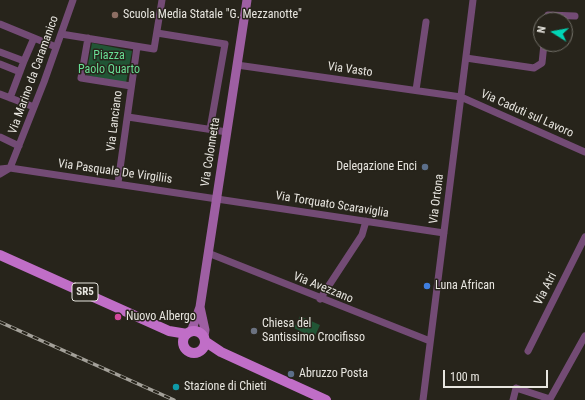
<!DOCTYPE html>
<style>
body{margin:0}
#map{position:relative;width:585px;height:400px;overflow:hidden;background:#27241b;font-family:"Roboto Condensed",sans-serif}
canvas{display:block}
.north{position:absolute;left:533px;top:12px;width:40px;height:40px;box-sizing:border-box;background:#27241b;border:1px solid #74726a;border-radius:50%;rotate:281deg;font-size:11px;font-weight:700;line-height:16px;text-align:center;color:#e8e6e0}
.north::after{content:'';display:block;margin:auto;width:14px;height:18px;background:#01d5b6;clip-path:polygon(50% 0,100% 100%,50% 72%,0 100%)}
.scale{position:absolute;left:443px;top:370px;width:105px;height:18px;box-sizing:border-box;border:2px solid #e8e6e0;border-top:0;padding-left:5px;font-size:12px;line-height:14px;white-space:nowrap;color:#e8e6e0;-webkit-text-stroke:3px #27241b;paint-order:stroke}
</style>
<div id="map">
<canvas width="585" height="400"></canvas>
<div class="north">N</div>
<div class="scale">100 m</div>
</div>
<script>
const ctx = document.querySelector('canvas').getContext('2d');
ctx.lineJoin = 'round';
function fill(path, color) {
  ctx.fillStyle = color;
  ctx.fill(path, 'evenodd');
}
function toPath(rows) {
  const path = new Path2D();
  for (const r of rows) {
    if (r.length === 3) {
      path.moveTo(r[0] + r[2], r[1]);
      path.arc(r[0], r[1], r[2], 0, 2 * Math.PI);
      continue;
    }
    path.moveTo(r[0], r[1]);
    for (let i = 2; i < r.length; i += 2) path.lineTo(r[i], r[i + 1]);
  }
  return path;
}
function strokePath(path, color, width, dash) {
  ctx.strokeStyle = color;
  ctx.lineWidth = width;
  ctx.lineCap = dash ? 'butt' : 'round';
  ctx.setLineDash(dash || []);
  ctx.stroke(path);
}
function label(font, color, halo, rows, align = 'center') {
  ctx.font = font + ' "Roboto Condensed",sans-serif';
  ctx.lineWidth = 3;
  ctx.setLineDash([]);
  ctx.textBaseline = 'middle';
  ctx.strokeStyle = halo;
  ctx.fillStyle = color;
  for (const [text, x, y, turn = 0] of rows) {
    ctx.save();
    ctx.translate(x, y);
    ctx.rotate((+turn || 0) * Math.PI / 180);
    ctx.textAlign = isNaN(turn) ? turn : align;
    if (halo) ctx.strokeText(text, 0, 0);
    ctx.fillText(text, 0, 0);
    ctx.restore();
  }
}
const green = toPath([
 [92,43,132,51,126,83,86,75],
 [300,316,320,325,314,338,294,328]
]);
const minor = toPath([
 [547,20,548,15,575,16],
 [0,24,56,47],
 [157,33,225,44,210,129],
 [61,34,154,49,162,0],
 [88,38,81,78,131,86],
 [0,52,24,61,34,38],
 [466,58,534,68,542,63,544,44],
 [0,64,20,72],
 [237,65,461,97,585,152],
 [416,90,426,22],
 [0,94,34,107],
 [10,98,24,61],
 [128,117,227,132],
 [0,137,19,146],
 [0,169,10,168,444,233],
 [0,174,10,168,44,82,73,0],
 [118,183,137,47],
 [208,253,430,341],
 [320,299,362,235,366,221],
 [528,351,585,237],
 [423,400,473,0],
 [513,400,516,388,550,399,585,336]
]);
const secondary = toPath([
 [200,307,205,330,204,336],
 [191,332,200,307,247,0]
]);
const primary = toPath([
 [0,255,169,331,187,334],
 [194,342,11],
 [206,342,221,352,326,400]
]);
const rail = toPath([
 [0,322,174,400]
]);
const markers = [
 [115,15,4,"#8d6e63"],
 [425,167,4,"#5c6f8a"],
 [427,286,4,"#3f7fe0"],
 [118,317,4,"#d1479c"],
 [254,331,4,"#6b7280"],
 [291,374,4,"#5c6f8a"],
 [176,387,4,"#0f9aa8"]
];
const shields = [
 [85,292,26]
];
const shieldNames = [
 ["SR5",85,292]
];
const poiNames = [
 ["Scuola Media Statale \"G. Mezzanotte\"",123,15],
 ["Delegazione Enci",417,167,"right"],
 ["Luna African",435,286],
 ["Nuovo Albergo",126,317],
 ["Chiesa del",262,324],
 ["Santissimo Crocifisso",262,338],
 ["Abruzzo Posta",299,374],
 ["Stazione di Chieti",184,387]
];
const parkNames = [
 ["Piazza",109,56],
 ["Paolo Quarto",109,70]
];
const streetNames = [
 ["Via Vasto",350,70,8],
 ["Via Marino da Caramanico",34,75,-70],
 ["Via Caduti sul Lavoro",527,114,24],
 ["Via Lanciano",115,121,-83],
 ["Via Colonnetta",211,152,-81],
 ["Via Pasquale De Virgiliis",115,172,8],
 ["Via Ortona",437,199,-83],
 ["Via Torquato Scaraviglia",332,205,9],
 ["Via Avezzano",323,288,22],
 ["Via Atri",546,289,-63]
];
fill(green, '#215535');
strokePath(minor, '#734b75', 7);
strokePath(secondary, '#9e5fa3', 9);
strokePath(primary, '#c06ec7', 10);
strokePath(rail, '#a3a099', 3.5);
strokePath(rail, '#27241b', 2, [6]);
for (const [x, y, r, color] of markers) {
  const dot = new Path2D();
  dot.arc(x, y, r, 0, 2 * Math.PI);
  ctx.fillStyle = color;
  ctx.fill(dot);
  strokePath(dot, '#27241b', 1.5);
}
for (const [x, y, w] of shields) {
  const box = new Path2D();
  box.roundRect(x - w / 2, y - 9, w, 18, 3);
  ctx.fillStyle = '#27241b';
  ctx.fill(box);
  strokePath(box, '#e8e6e0', 1);
}
label('bold 11px', '#e8e6e0', null, shieldNames);
label('12px', '#e8e6e0', '#27241b', poiNames, 'left');
label('12px', '#68df95', '#27241b', parkNames);
label('12px', '#e8e6e0', '#27241b', streetNames);
</script>
